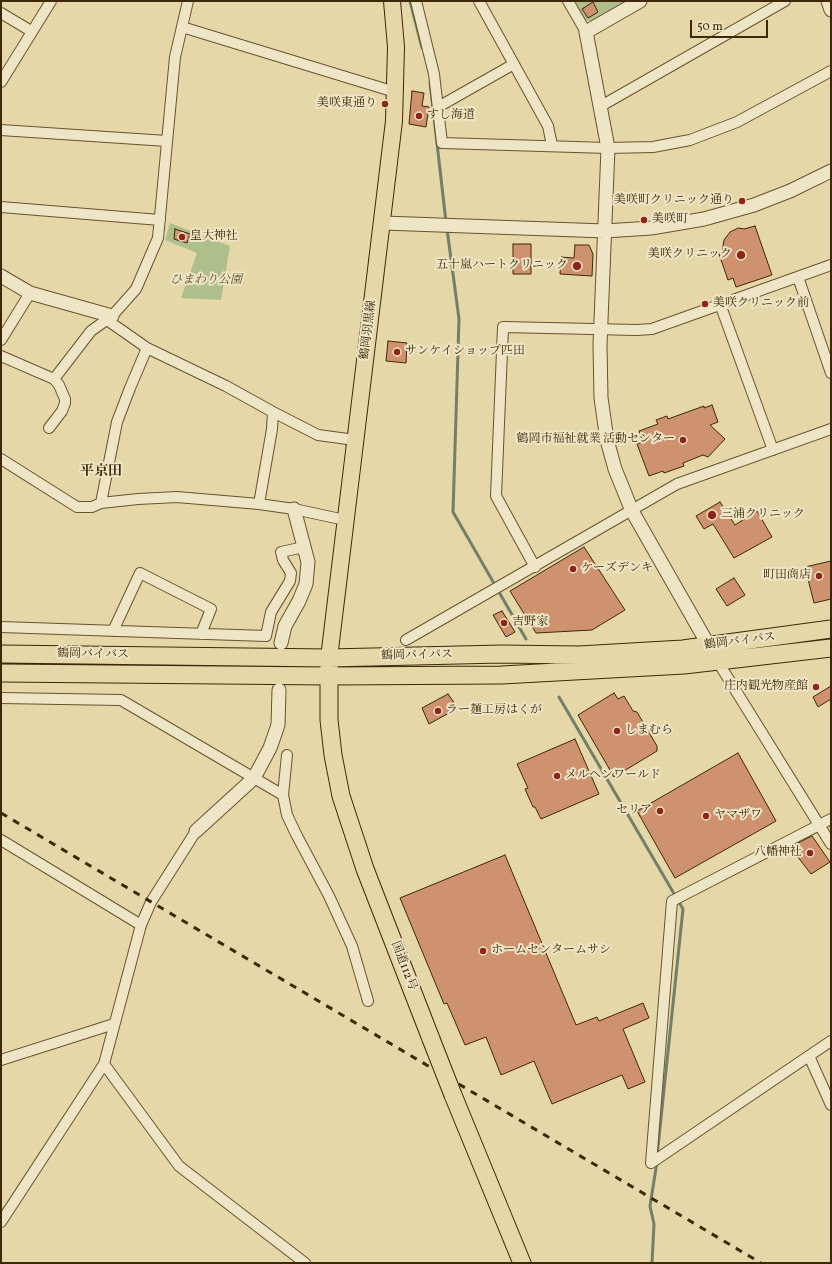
<!DOCTYPE html>
<meta charset="utf-8">
<style>
body{margin:0}
#map{position:relative;width:832px;height:1264px;overflow:hidden;background:#e5d7a7;font-family:Vollkorn,serif}
canvas{display:block}
.frame{position:absolute;inset:0;border:2px solid #3e2706;pointer-events:none}
.scale{position:absolute;left:690px;top:20px;width:78px;height:18px;box-sizing:border-box;border:2px solid #3e2706;border-top:0;padding-left:5px;font-size:12px;line-height:14px;white-space:nowrap;color:#3e2706;-webkit-text-stroke:3px #eee5c6;paint-order:stroke}
</style>
<div id="map">
<canvas width="832" height="1264"></canvas>
<div class="frame"></div>
<div class="scale">50 m</div>
</div>
<script>
const ctx = document.querySelector('canvas').getContext('2d');
ctx.lineJoin = 'round';
function fill(path, color) {
  ctx.fillStyle = color;
  ctx.fill(path, 'evenodd');
}
function toPath(rows) {
  const path = new Path2D();
  for (const r of rows) {
    path.moveTo(r[0], r[1]);
    for (let i = 2; i < r.length; i += 2) path.lineTo(r[i], r[i + 1]);
  }
  return path;
}
function strokePath(path, color, width, dash) {
  ctx.strokeStyle = color;
  ctx.lineWidth = width;
  ctx.lineCap = dash ? 'butt' : 'round';
  ctx.setLineDash(dash || []);
  ctx.stroke(path);
}
function label(font, color, halo, rows, align = 'center') {
  ctx.font = font + ' Vollkorn,"Noto Serif JP",serif';
  ctx.lineWidth = 4;
  ctx.setLineDash([]);
  ctx.textBaseline = 'middle';
  ctx.strokeStyle = halo;
  ctx.fillStyle = color;
  for (const [text, x, y, turn = 0] of rows) {
    ctx.save();
    ctx.translate(x, y);
    ctx.rotate((+turn || 0) * Math.PI / 180);
    ctx.textAlign = isNaN(turn) ? turn : align;
    if (halo) ctx.strokeText(text, 0, 0);
    ctx.fillText(text, 0, 0);
    ctx.restore();
  }
}
const green = toPath([
 [571,1,627,1,593,21,583,20],
 [170,223,230,246,221,300,181,298,197,253,165,240]
]);
const stream = toPath([
 [410,1,422,48],
 [430,82,446,222],
 [447,229,459,319,453,512,526,639],
 [559,697,683,909,657,1156],
 [652,1263,654,1224,650,1206,657,1162]
]);
const building = toPath([
 [593,2,598,12,588,18,582,9,593,2],
 [412,91,424,93,422,106,429,107,426,127,409,124,412,91],
 [755,226,772,275,736,287,733,278,728,280,719,254,722,253,724,240,730,232,738,228,744,229,755,226],
 [175,229,190,234,187,243,174,239,175,229],
 [513,244,531,244,531,274,513,274,513,244],
 [575,245,589,245,593,254,592,276,560,274,561,257,574,258,575,245],
 [388,341,407,343,406,363,386,361,388,341],
 [712,405,718,422,710,425,725,439,708,457,703,455,683,463,684,466,664,473,663,471,649,476,637,444,643,442,639,431,658,424,656,420,667,416,668,419,704,406,704,408,712,405],
 [720,502,735,525,757,511,772,537,734,558,713,524,704,529,696,516,720,502],
 [584,547,625,610,592,630,536,633,510,591,584,547],
 [831,561,831,599,814,603,805,567,831,561],
 [734,578,745,595,727,606,716,589,734,578],
 [502,611,515,632,506,637,493,615,502,611],
 [831,686,831,699,818,707,813,697,831,686],
 [614,693,618,699,624,696,633,711,637,712,657,746,657,751,614,777,578,715,614,693],
 [448,694,458,708,429,724,422,708,448,694],
 [575,739,599,794,541,819,535,807,533,807,525,789,528,788,517,764,575,739],
 [738,753,776,821,675,878,637,811,738,753],
 [812,836,830,862,811,874,790,847,812,836],
 [505,855,576,1025,597,1017,599,1021,643,1003,649,1018,623,1029,645,1082,628,1089,622,1075,552,1104,534,1061,501,1075,486,1037,465,1045,447,1003,444,1004,400,898,505,855]
]);
const minor = toPath([
 [416,1,434,74,442,143,608,148,653,147,690,140,737,122,831,71],
 [479,1,548,126,552,145],
 [568,1,586,32],
 [1,13,31,31],
 [182,27,395,92],
 [1,82,51,1],
 [601,106,785,1],
 [438,107,514,64],
 [1,130,167,141],
 [1,207,160,220],
 [798,277,831,373],
 [720,304,773,450],
 [107,320,147,348,226,386,273,412,272,429,259,504],
 [1,340,30,293],
 [1,356,54,379,59,385,65,399,65,403,62,411,49,428],
 [54,379,91,331,112,316,136,289,158,238,175,57,188,1],
 [273,412,318,435,355,440],
 [1,459,77,507,92,507,101,503,138,499,177,497,259,504,294,509,345,520],
 [101,503,117,422,130,388,147,348],
 [535,567,496,496,503,327,637,330,652,329,831,265],
 [1,627,266,636,271,612,290,581,291,573,283,560,281,552,304,547],
 [113,631,140,573,211,609,201,634],
 [406,640,677,484,831,429],
 [718,662,831,844],
 [1,698,121,700,283,795,287,815,296,834,329,896,352,946,368,1001],
 [283,795,287,755],
 [1,840,141,925],
 [809,1056,831,1105],
 [1,1060,114,1024],
 [104,1064,179,1166,305,1263],
 [651,1163,672,901,831,819],
 [651,1163,831,1041],
 [1,1222,104,1064,141,925,151,902,196,831]
]);
const tertiary = toPath([
 [640,1,586,32,608,148,600,345,601,398,607,440,615,469,632,511,713,653],
 [828,1,831,10],
 [383,223,605,231,651,228,704,219,754,205,790,191,831,171],
 [1,276,30,293,112,316],
 [281,643,285,626,299,601,306,584,308,562,294,509],
 [196,831,254,778,270,748,278,725,279,690]
]);
const primary = toPath([
 [329,658,394,121,396,47,392,1]
]);
const trunk = toPath([
 [1,654,329,658,502,654,579,655,683,649,831,629],
 [329,664,329,720,333,755,341,796,365,869,431,1039],
 [1,673,329,676,502,675,684,665,831,648],
 [453,1095,522,1263]
]);
const rail = toPath([
 [1,813,761,1263]
]);
const trunkBridge = toPath([
 [431,1039,453,1095]
]);
const markers = [
 [385,104,4,"#8f2418"],
 [419,116,4,"#8f2418"],
 [742,201,4,"#8f2418"],
 [644,220,4,"#8f2418"],
 [182,237,4,"#8f2418"],
 [741,255,5,"#8f2418"],
 [577,266,5,"#8f2418"],
 [705,304,4,"#8f2418"],
 [397,352,4,"#8f2418"],
 [683,440,4,"#8f2418"],
 [712,515,5,"#8f2418"],
 [573,569,4,"#8f2418"],
 [819,576,4,"#8f2418"],
 [504,623,4,"#8f2418"],
 [816,687,4,"#8f2418"],
 [438,711,4,"#8f2418"],
 [617,731,4,"#8f2418"],
 [557,776,4,"#8f2418"],
 [660,811,4,"#8f2418"],
 [706,816,4,"#8f2418"],
 [810,853,4,"#8f2418"],
 [483,951,4,"#8f2418"]
];
const poiNames = [
 ["美咲東通り",377,104,"right"],
 ["すし海道",427,116],
 ["美咲町クリニック通り",734,201,"right"],
 ["美咲町",652,220],
 ["皇大神社",190,237],
 ["美咲クリニック",732,255,"right"],
 ["五十嵐ハートクリニック",568,266,"right"],
 ["美咲クリニック前",713,304],
 ["サンケイショップ匹田",405,352],
 ["鶴岡市福祉就業 活動センター",675,440,"right"],
 ["三浦クリニック",721,515],
 ["ケーズデンキ",581,569],
 ["町田商店",811,576,"right"],
 ["吉野家",512,623],
 ["庄内観光物産館",808,687,"right"],
 ["ラー麺工房はくが",446,711],
 ["しまむら",625,731],
 ["メルヘンワールド",565,776],
 ["セリア",652,811,"right"],
 ["ヤマザワ",714,816],
 ["八幡神社",802,853,"right"],
 ["ホームセンタームサシ",491,951]
];
const parkNames = [
 ["ひまわり公園",206,281]
];
const streetNames = [
 ["鶴岡羽黒線",369,330,-83],
 ["鶴岡バイパス",740,642,-7],
 ["鶴岡バイパス",93,655,1],
 ["鶴岡バイパス",417,656,-1],
 ["国道112号",403,966,69]
];
const quarterNames = [
 ["平京田",101,472]
];
fill(green, '#aebf8c');
strokePath(stream, '#737f69', 3);
fill(building, '#cf926e');
strokePath(building, '#3e2706', 1);
strokePath(minor, '#68532e', 12);
strokePath(tertiary, '#68532e', 15);
strokePath(primary, '#3e2706', 18);
strokePath(trunk, '#3e2706', 19);
strokePath(minor, '#eee5c6', 10);
strokePath(tertiary, '#eee5c6', 13);
strokePath(primary, '#e5d7a7', 16);
strokePath(trunk, '#e5d7a7', 17);
strokePath(rail, '#3e2706', 3, [7, 7]);
strokePath(trunkBridge, '#3e2706', 19, []);
strokePath(trunkBridge, '#e5d7a7', 17);
for (const [x, y, r, color] of markers) {
  const dot = new Path2D();
  dot.arc(x, y, r, 0, 2 * Math.PI);
  ctx.fillStyle = color;
  ctx.fill(dot);
  strokePath(dot, '#eee5c6', 1.5);
}
label('12px', '#3e2706', '#eee5c6', poiNames, 'left');
label('italic 12px', '#5a4d28', '#eee5c6', parkNames);
label('12px', '#3e2706', '#eee5c6', streetNames);
label('bold 14px', '#3e2706', '#eee5c6', quarterNames);
</script>
